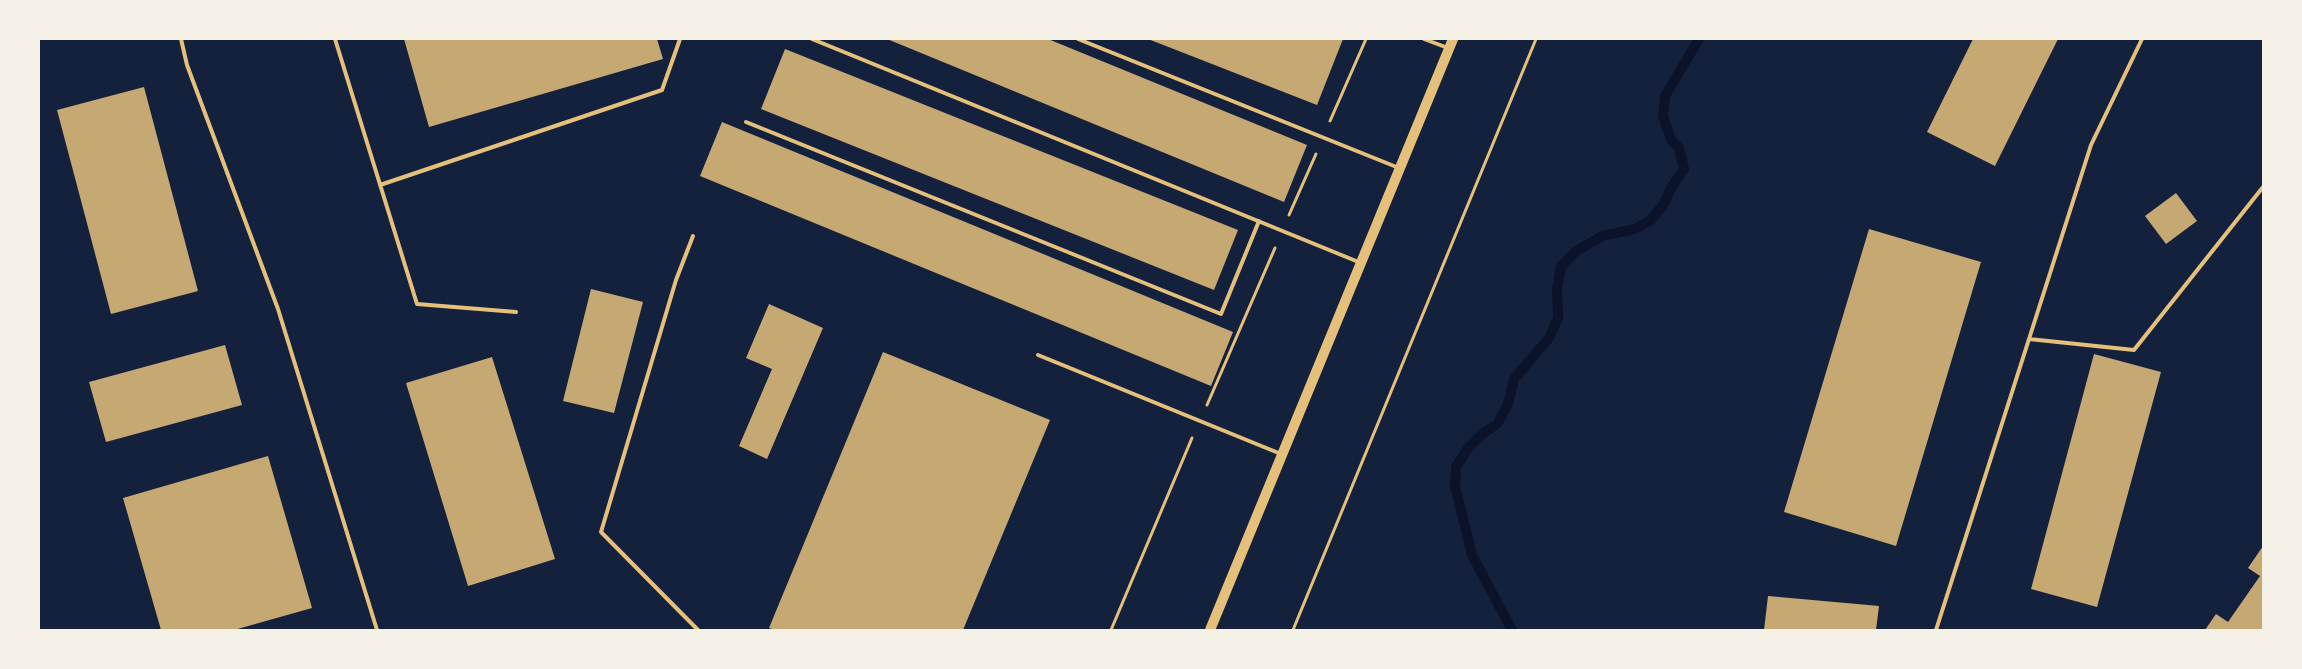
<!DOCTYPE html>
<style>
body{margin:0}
#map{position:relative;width:2302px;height:669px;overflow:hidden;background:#14213d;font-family:Commissioner,sans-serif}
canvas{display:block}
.frame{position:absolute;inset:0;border:40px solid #f6f1e7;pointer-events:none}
</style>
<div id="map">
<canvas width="2302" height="669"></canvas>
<div class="frame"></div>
</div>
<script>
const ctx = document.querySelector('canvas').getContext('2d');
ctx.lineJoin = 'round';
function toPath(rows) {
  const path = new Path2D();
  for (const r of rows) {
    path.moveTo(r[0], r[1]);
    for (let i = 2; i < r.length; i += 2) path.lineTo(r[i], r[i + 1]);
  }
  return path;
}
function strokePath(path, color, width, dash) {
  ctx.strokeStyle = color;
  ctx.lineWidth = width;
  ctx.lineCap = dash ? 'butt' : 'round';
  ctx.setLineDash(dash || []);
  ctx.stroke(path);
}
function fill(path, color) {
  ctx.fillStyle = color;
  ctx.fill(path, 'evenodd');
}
const stream = toPath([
 [1512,630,1472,555,1455,486,1456,467,1468,448,1481,435,1498,423,1508,404,1514,379,1549,338,1558,318,1557,288,1561,267,1575,252,1602,236,1635,229,1651,220,1664,204,1671,188,1684,169,1679,148,1671,140,1663,116,1665,96,1699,39]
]);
const building = toPath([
 [404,39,657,39,663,59,429,127],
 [887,39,1048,39,1307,145,1284,202],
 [1148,39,1343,39,1317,105],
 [1973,39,2058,39,1995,166,1927,132],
 [785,49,1238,230,1214,290,761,109],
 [144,87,198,291,111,314,57,110],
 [722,122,1233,332,1211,386,700,176],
 [2176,193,2197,221,2166,244,2145,216],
 [1869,229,1981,262,1896,546,1784,512],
 [591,289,643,302,614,413,563,401],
 [769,304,823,328,767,459,739,446,772,369,746,358],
 [225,345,242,405,106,442,89,382],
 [883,352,1050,420,963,630,775,630,769,628],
 [2094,354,2161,372,2097,607,2031,589],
 [492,357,555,559,468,586,406,383],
 [268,456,312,608,234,630,161,630,123,498],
 [2263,546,2263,630,2205,630,2216,614,2228,622,2260,576,2248,568],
 [1768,596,1879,606,1876,630,1764,630]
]);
const path = toPath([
 [1330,121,1366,39],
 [1289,215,1316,154],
 [1207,405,1275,248],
 [1111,630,1192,438],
 [1293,630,1536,39]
]);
const service = toPath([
 [181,39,187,65,278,309,377,630],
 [335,39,417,304,516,312],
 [812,39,1361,263],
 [1078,39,1399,168],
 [1424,39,1448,48],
 [746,122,1221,314,1259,221],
 [380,185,662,90,680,39],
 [693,236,676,280,601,532,698,630],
 [2029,339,2134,350,2263,187],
 [1038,355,1281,454],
 [1936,630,2091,145,2142,39]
]);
const secondary = toPath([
 [1210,630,1453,39]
]);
strokePath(stream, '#0b132b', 10);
fill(building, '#c6a872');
strokePath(path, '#e5c07b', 3);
strokePath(service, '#e5c07b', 4);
strokePath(secondary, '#e5c07b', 10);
</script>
